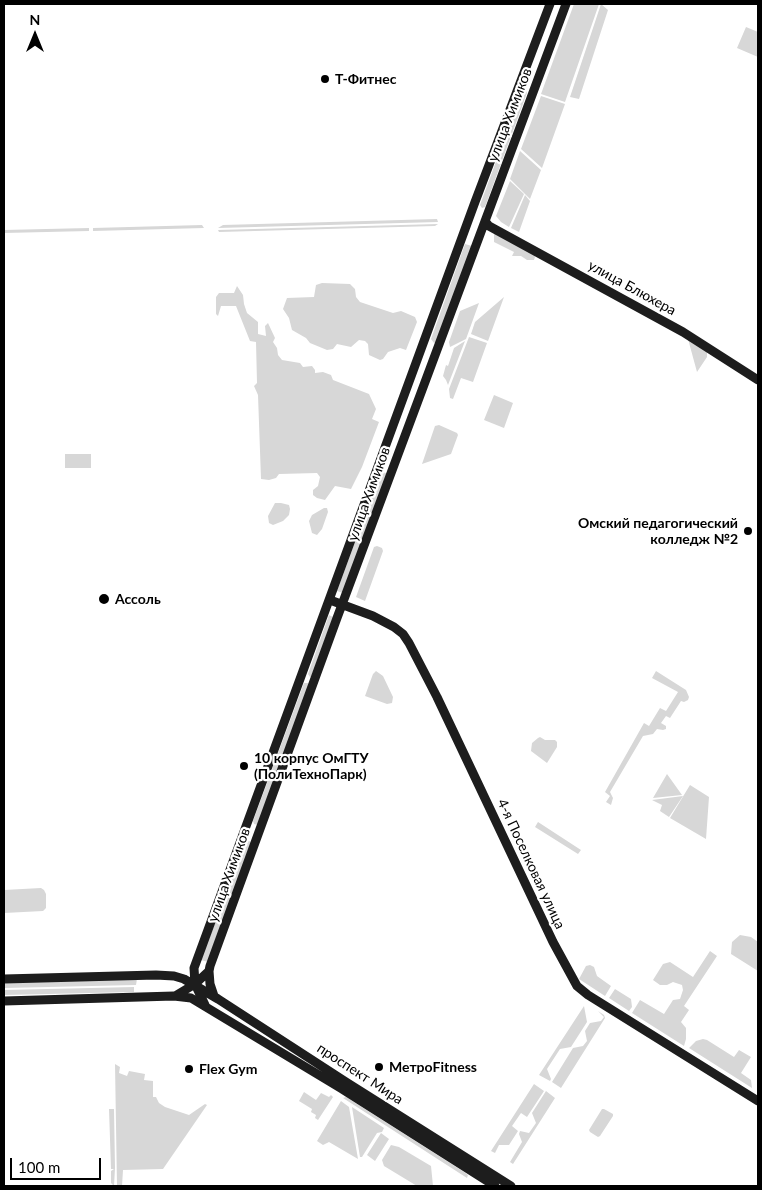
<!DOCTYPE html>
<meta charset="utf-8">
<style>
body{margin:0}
#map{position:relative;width:762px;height:1190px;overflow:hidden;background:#fff;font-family:Lato,sans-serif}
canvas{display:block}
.frame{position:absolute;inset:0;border:5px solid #000;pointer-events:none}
.north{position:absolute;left:10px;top:10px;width:50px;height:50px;-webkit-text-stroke:4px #fff;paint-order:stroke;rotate:0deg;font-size:14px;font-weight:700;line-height:20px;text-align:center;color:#000}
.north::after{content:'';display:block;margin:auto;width:18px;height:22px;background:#000;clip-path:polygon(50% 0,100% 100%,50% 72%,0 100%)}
.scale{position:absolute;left:10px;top:1158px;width:91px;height:22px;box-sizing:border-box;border:2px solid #000;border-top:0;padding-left:6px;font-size:15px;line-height:18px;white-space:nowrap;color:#000;-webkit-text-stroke:4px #fff;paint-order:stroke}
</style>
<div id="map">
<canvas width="762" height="1190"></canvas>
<div class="frame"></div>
<div class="north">N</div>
<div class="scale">100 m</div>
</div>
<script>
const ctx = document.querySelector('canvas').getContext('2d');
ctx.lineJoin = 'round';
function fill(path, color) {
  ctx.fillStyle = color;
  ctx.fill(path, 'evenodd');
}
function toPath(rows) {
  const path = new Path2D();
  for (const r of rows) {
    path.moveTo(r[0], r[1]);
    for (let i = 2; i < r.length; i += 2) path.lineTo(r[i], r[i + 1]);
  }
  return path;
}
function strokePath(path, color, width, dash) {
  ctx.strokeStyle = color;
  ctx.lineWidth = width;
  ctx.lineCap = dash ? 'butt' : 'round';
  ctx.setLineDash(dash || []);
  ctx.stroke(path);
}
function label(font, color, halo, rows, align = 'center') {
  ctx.font = font + ' Lato,sans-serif';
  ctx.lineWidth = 4.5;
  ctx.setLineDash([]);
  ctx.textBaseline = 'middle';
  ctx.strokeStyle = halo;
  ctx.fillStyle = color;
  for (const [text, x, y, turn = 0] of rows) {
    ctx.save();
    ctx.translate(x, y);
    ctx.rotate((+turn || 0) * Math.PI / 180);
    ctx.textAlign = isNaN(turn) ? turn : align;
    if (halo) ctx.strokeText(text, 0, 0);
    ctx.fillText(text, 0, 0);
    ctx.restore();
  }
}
const green = toPath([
 [574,4,599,4,565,102,541,94],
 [601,4,608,10,579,99,570,97],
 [746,27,758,32,758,57,737,48],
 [522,91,526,91,527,93,485,207,482,208,480,205],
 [541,96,565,104,542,168,521,149],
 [520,151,541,170,530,199,510,179],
 [510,181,524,194,509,227,501,222,496,216],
 [525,195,530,201,519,232,511,228],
 [437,219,438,222,218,228,223,225],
 [438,224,435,226,219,232,218,230],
 [202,225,204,228,93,231,93,228],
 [89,228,89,231,4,233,4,230],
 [494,230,534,254,535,257,534,260,527,260,521,256,512,256,514,252,494,242],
 [465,244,472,246,436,342,434,343,431,339],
 [322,283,350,284,355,289,356,297,360,302,393,313,401,311,415,317,417,322,406,350,400,348,388,352,383,359,380,360,369,355,368,344,365,341,359,340,351,347,337,344,333,349,327,350,310,343,306,338,292,330,289,318,283,309,287,298,314,297,316,285],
 [237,286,243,295,244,304,247,313,258,322,258,334,266,336,265,326,268,323,275,338,273,342,277,348,278,355,282,360,300,363,303,367,312,366,315,370,315,373,323,372,331,375,333,380,369,394,376,409,372,419,379,422,362,467,351,489,335,486,325,500,317,498,313,495,313,490,318,486,320,477,317,473,279,474,276,478,269,480,261,479,258,395,254,386,257,383,256,342,250,341,236,306,221,306,218,316,216,314,216,297,219,293,234,293],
 [504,297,488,341,471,334,475,322],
 [479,303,466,339,450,347,449,342,460,311],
 [469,337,487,343,473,382,461,378,453,399,450,398,449,389],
 [688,339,707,352,707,357,697,372],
 [465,341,448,385,446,380,443,376,446,365,448,366,454,348],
 [494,395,513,403,504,428,484,420],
 [439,425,457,433,458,435,451,454,422,464,435,426],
 [65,454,91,454,91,468,65,468],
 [381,472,386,473,386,477,343,593,337,591],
 [275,503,281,503,289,505,290,509,289,515,283,521,273,525,269,523,268,516],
 [324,508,327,508,328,512,322,529,317,535,312,533,309,521,312,515],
 [377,546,382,548,383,551,365,601,356,597,374,547],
 [329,615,333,617,311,677,310,677,308,674],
 [376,671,383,676,393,697,392,703,387,704,365,696,373,674],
 [656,671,686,690,689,697,688,700,684,702,681,701,670,718,666,716,661,723,666,726,666,729,663,730,657,729,653,734,643,736,610,792,613,798,611,805,606,802,610,796,605,792,644,723,649,726,660,708,666,711,678,692,652,678],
 [304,683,308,683,309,686,258,825,254,824,253,821],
 [540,737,545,740,555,740,557,742,557,747,547,763,531,751,532,743,538,738],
 [667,774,682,795,653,798],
 [690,785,709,797,706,839,670,818],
 [683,796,669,817,660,811,662,805,652,800],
 [538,822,581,850,578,854,535,827],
 [247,840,251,842,208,962,201,960,246,841],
 [41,888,44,890,46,894,46,908,43,911,4,913,4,890],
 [740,935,751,937,758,942,758,971,731,954,732,942],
 [710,951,717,956,684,1006,689,1010,681,1022,686,1028,686,1039,684,1046,632,1013,640,1000,664,1014,673,1000,680,999,683,990,682,985,673,982,667,985,660,985,653,980,663,964,670,962,693,977],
 [590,965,594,967,597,976,611,986,605,996,579,979,586,966],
 [137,979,136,985,4,988,4,982],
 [134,987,134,992,4,995,4,990],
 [615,989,631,999,632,1007,629,1011,609,998],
 [584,1006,587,1022,571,1047,560,1049,547,1069,551,1079,550,1081,539,1075],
 [598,1011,604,1015,605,1018,561,1088,552,1082,573,1048,583,1046,587,1041,585,1031,590,1023,601,1021,604,1017],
 [703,1039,707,1040,734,1057,739,1050,751,1057,741,1073,751,1080,752,1088,689,1048,696,1041],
 [115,1064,120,1067,119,1073,127,1076,129,1071,145,1074,144,1080,153,1081,153,1097,156,1097,159,1103,165,1107,189,1115,205,1104,207,1105,163,1169,123,1170,122,1186,117,1186],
 [534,1084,544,1091,527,1117,521,1113,512,1126,518,1131,509,1145,499,1145,495,1153,491,1151],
 [546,1091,555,1098,513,1164,510,1162,522,1142,519,1134,520,1131,529,1133,536,1123,532,1113],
 [304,1092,316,1100,321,1093,329,1097,331,1095,333,1097,318,1120,315,1118,316,1115,311,1112,312,1109,299,1101],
 [346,1097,464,1172,468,1175,467,1178,343,1098],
 [341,1101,349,1107,358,1159,329,1142,323,1145,317,1141],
 [352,1107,384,1128,382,1132,377,1133,362,1157,360,1157],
 [109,1109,114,1109,115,1168,114,1186,111,1183,111,1171,114,1169,111,1169],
 [602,1109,604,1109,613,1114,613,1116,600,1136,598,1137,590,1132,589,1130],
 [381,1133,389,1139,375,1161,367,1155],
 [391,1145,399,1147,431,1166,433,1186,417,1186,384,1166,382,1160]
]);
const secondary = toPath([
 [485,221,489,226,683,332,758,380],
 [330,600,373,616,394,627,403,634,409,643,437,697,553,942,577,986,588,995,758,1101],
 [4,979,156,975,174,976,184,979,218,999,346,1082,511,1186],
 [175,996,195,984,209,971],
 [214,996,210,984,209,971,210,966,337,618,566,4],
 [4,1001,174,996,191,998,342,1089,495,1186],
 [205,1005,195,984,194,968,475,202,550,4]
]);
const markers = [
 [325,79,5,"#000"],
 [748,531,5,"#000"],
 [104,599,6,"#000"],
 [244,766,5,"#000"],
 [379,1067,5,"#000"],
 [189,1069,5,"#000"]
];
const poiNames = [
 ["Т-Фитнес",335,79],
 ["Омский педагогический",738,523,"right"],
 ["колледж №2",738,539,"right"],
 ["Ассоль",115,599],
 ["10 корпус ОмГТУ",254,758],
 ["(ПолиТехноПарк)",254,774],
 ["МетроFitness",389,1067],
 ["Flex Gym",199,1069]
];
const streetNames = [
 ["улица Химиков",510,115,-69],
 ["улица Блюхера",632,288,29],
 ["улица Химиков",369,494,-70],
 ["4-я Поселковая улица",531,864,65],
 ["улица Химиков",229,875,-70],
 ["проспект Мира",360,1074,33]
];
fill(green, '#d7d7d7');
strokePath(secondary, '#1d1d1d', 9);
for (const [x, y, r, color] of markers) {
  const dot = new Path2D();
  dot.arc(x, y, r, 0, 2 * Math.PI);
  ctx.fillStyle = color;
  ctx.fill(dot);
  strokePath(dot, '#fff', 2);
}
label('bold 14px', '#000', '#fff', poiNames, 'left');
label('14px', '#000', '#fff', streetNames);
</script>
